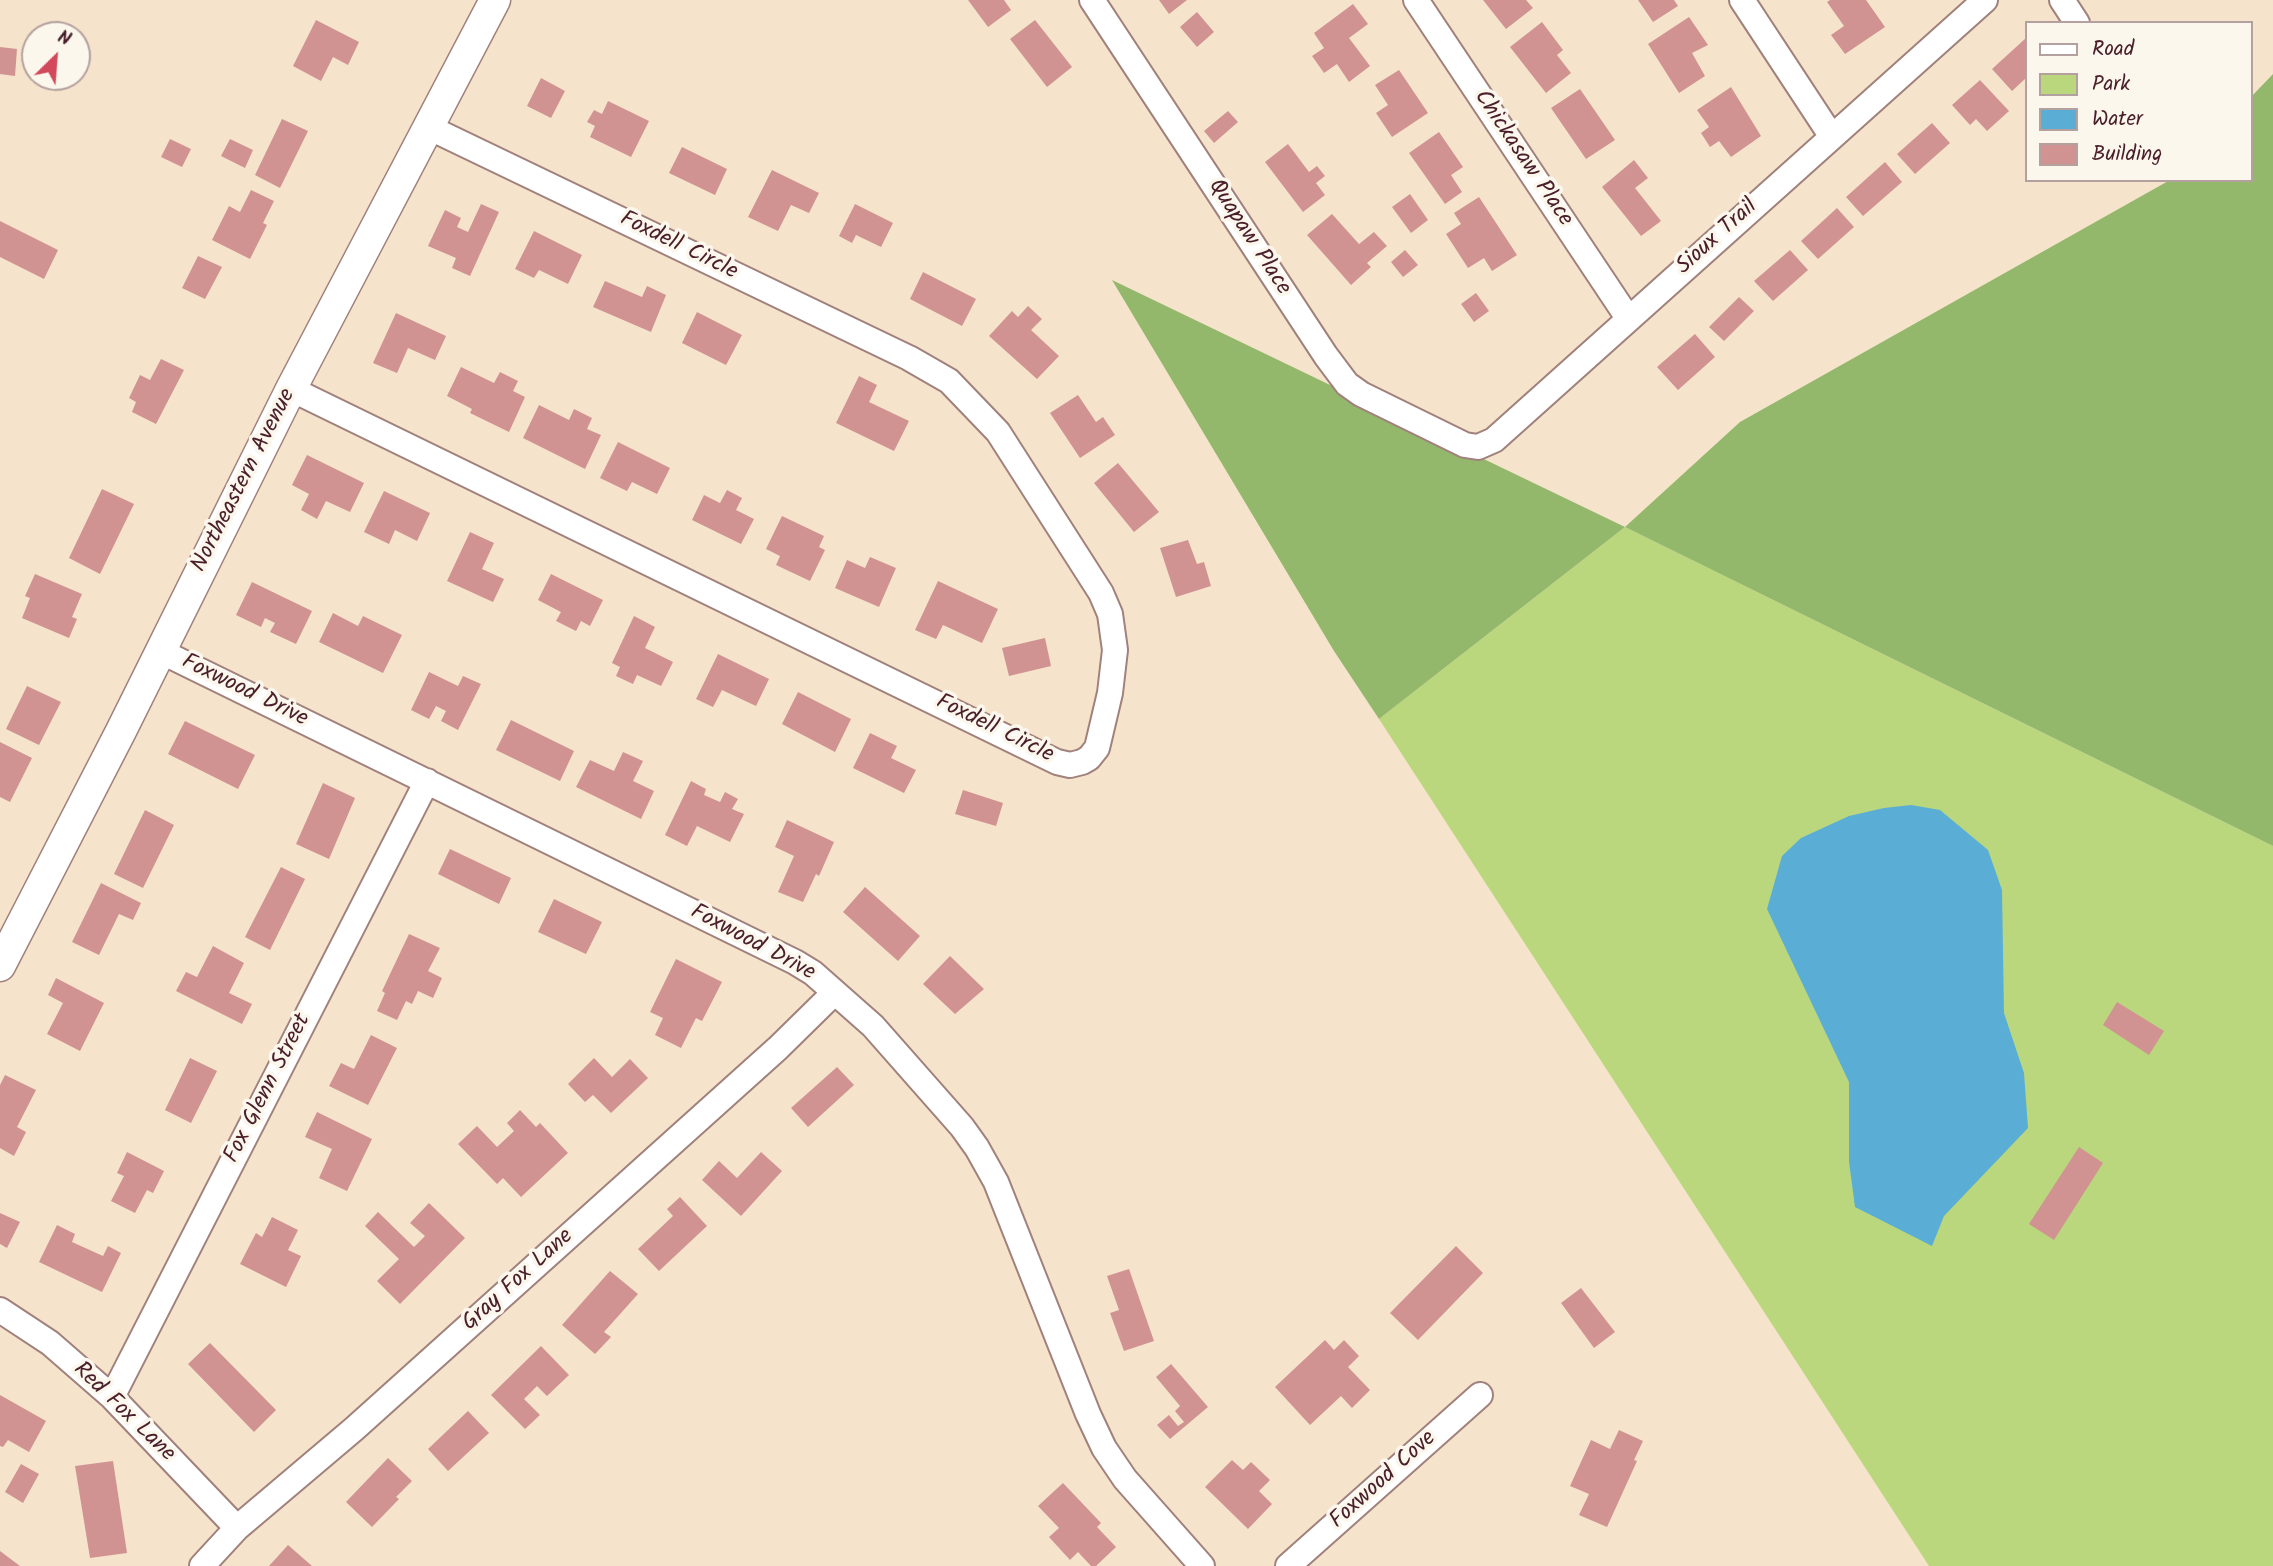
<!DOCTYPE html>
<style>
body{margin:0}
#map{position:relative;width:2273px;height:1566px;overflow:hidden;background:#f6e3cc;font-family:Kalam,sans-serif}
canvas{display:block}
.legend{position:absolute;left:2025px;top:21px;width:228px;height:161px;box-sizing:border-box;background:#fbf7ec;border:2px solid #b4a19f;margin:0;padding:9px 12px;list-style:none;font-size:21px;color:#4a1f2b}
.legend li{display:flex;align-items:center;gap:14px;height:35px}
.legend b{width:35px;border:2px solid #b4a19f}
.north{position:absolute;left:21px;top:21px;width:70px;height:70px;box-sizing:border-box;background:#fbf7ec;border:2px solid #b4a19f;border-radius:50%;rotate:25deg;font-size:19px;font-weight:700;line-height:28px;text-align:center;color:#4a1f2b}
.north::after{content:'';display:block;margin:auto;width:24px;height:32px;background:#d1495b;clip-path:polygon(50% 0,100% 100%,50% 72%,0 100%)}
</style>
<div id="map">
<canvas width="2273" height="1566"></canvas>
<ul class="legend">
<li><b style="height:9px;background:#fff"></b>Road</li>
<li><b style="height:19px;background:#bad77d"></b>Park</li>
<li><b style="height:19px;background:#5aaed6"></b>Water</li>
<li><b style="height:19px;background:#d09392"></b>Building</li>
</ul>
<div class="north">N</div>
</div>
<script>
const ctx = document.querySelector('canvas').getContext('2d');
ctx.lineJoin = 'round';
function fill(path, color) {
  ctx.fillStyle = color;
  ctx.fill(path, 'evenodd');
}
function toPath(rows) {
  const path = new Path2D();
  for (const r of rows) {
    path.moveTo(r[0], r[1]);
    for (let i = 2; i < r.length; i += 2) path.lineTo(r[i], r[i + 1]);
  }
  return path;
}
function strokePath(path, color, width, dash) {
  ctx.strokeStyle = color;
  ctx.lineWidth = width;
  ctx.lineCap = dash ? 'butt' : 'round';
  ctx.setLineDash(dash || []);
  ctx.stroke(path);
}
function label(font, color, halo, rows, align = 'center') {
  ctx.font = font + ' Kalam,sans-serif';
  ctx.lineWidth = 7;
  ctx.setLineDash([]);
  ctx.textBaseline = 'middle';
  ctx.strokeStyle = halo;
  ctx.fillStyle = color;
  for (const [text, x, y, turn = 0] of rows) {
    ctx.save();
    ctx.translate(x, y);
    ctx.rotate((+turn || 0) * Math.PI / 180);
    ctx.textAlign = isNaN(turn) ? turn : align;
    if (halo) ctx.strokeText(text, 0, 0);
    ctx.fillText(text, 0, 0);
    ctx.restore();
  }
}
const green = toPath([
 [1625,527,2273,846,2273,1566,1929,1566,1379,719]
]);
const forest = toPath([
 [2273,74,2273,846,1625,527,1379,719,1334,651,1112,280,1625,527,1740,422,2170,180,2250,180,2250,98]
]);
const water = toPath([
 [1911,805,1940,810,1988,850,2002,890,2004,1013,2024,1073,2028,1128,1944,1216,1932,1246,1855,1207,1849,1162,1849,1082,1767,909,1782,856,1801,838,1849,816,1884,808]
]);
const building = toPath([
 [968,0,1004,0,1011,10,988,27],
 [1159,0,1187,0,1169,14],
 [1483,0,1526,0,1533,8,1506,29],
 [1638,0,1674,0,1678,6,1653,22],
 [1830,0,1866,0,1885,27,1845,54,1831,35,1844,26,1827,2],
 [1353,4,1368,24,1349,38,1370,66,1349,82,1337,64,1324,73,1312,56,1324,48,1314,33],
 [1197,12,1214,32,1197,47,1180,27],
 [1689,17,1708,45,1692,53,1705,76,1679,93,1648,44],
 [316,20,359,42,348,65,333,57,321,81,293,66],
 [1035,20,1072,67,1047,87,1010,39],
 [1542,22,1563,50,1557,55,1571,73,1546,93,1510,47],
 [2026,38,2026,78,2012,91,1992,69],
 [0,47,17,49,15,76,0,74],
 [1399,70,1428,113,1392,137,1376,113,1388,105,1375,85],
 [541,78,565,91,551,118,527,106],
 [1980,80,2009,111,1987,131,1976,119,1970,125,1952,105],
 [1731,87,1761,136,1731,157,1719,141,1710,147,1701,133,1709,127,1697,110],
 [1580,89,1615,140,1586,159,1551,108],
 [608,101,649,121,631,157,590,137,595,126,587,122,594,110,602,114],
 [1228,111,1238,122,1214,143,1204,131],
 [282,119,308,131,280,188,255,175],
 [1932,123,1950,143,1915,174,1897,154],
 [1439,132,1463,167,1451,175,1462,192,1445,204,1409,153],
 [170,139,191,149,182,167,161,157],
 [230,139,253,150,245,168,221,156],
 [1288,144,1309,172,1317,166,1325,176,1316,183,1325,195,1303,212,1265,162],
 [682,147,727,169,715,195,669,173],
 [1634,160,1648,178,1635,188,1661,221,1641,236,1602,187],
 [1885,162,1902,182,1863,216,1846,197],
 [772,170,819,193,809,213,791,205,778,231,748,217],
 [251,190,274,201,263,223,267,225,250,259,212,240,229,206,240,212],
 [1410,194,1428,220,1411,233,1392,207],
 [1479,197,1517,255,1492,271,1484,258,1468,268,1446,234,1461,224,1454,213],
 [481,204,499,212,470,276,452,268,456,258,428,246,445,210,461,218,457,227,468,232],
 [855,204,893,223,881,247,856,235,852,243,839,236],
 [1837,208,1854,227,1818,259,1801,241],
 [1332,214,1359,244,1374,232,1387,246,1367,263,1371,267,1351,285,1307,235],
 [0,221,58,250,44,279,0,257],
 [534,231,582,255,568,284,539,270,534,278,515,269],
 [1405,250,1418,265,1403,277,1391,262],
 [1790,250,1808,270,1773,301,1754,281],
 [198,256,222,267,205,299,182,288],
 [923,272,976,299,962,326,910,299],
 [605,281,642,297,647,286,666,295,651,332,593,307],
 [1476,293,1489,311,1474,322,1461,304],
 [1739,297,1754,311,1724,341,1709,327],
 [1028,306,1042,319,1031,330,1059,356,1037,379,989,336,1012,311,1018,317],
 [697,312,742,335,726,365,682,343],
 [396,313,446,336,435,360,408,348,397,373,373,363],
 [1695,334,1715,357,1678,390,1657,367],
 [161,359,184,370,156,424,132,412,136,402,129,398,140,375,150,380],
 [461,367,494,383,500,372,518,381,513,391,525,397,509,432,470,413,472,409,447,396],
 [859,376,877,385,869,402,909,421,894,451,836,423],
 [1078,395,1096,422,1103,417,1115,435,1080,458,1050,413],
 [539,405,569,420,574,409,592,418,587,429,601,435,585,469,523,438],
 [618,442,670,468,657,494,632,482,627,491,600,478],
 [307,455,364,483,350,512,326,501,317,519,301,510,309,494,292,485],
 [1118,463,1159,512,1134,532,1094,483],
 [102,489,134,504,100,574,69,558],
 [727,490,742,498,736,510,754,519,741,544,692,520,704,495,720,503],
 [384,491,430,513,417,541,395,530,389,544,364,532],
 [782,516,824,536,819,547,825,550,810,581,776,565,780,556,766,549],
 [470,532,494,543,482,569,504,579,493,602,447,581],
 [1188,540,1197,564,1204,562,1211,586,1176,597,1160,548],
 [870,557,896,568,879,607,835,588,847,560,865,568],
 [35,574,82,594,72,617,77,619,69,638,22,618,30,598,25,596],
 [551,574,603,600,590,626,581,621,576,631,556,621,561,612,538,600],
 [938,581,998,609,982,643,943,625,936,639,915,630],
 [252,582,312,611,296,644,270,632,275,623,265,618,261,627,236,615],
 [333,613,358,626,363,616,402,635,383,673,319,642],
 [634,616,655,627,645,648,673,662,661,686,637,675,633,684,616,676,620,667,612,663],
 [1045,638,1051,666,1009,676,1002,648],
 [718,654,769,679,756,706,722,690,713,707,696,699],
 [429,672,458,686,463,676,481,684,458,730,441,721,446,711,436,706,429,719,411,710],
 [27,686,61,702,39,745,6,729],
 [798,692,851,719,835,752,782,724],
 [511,720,574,751,560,781,496,750],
 [185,721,255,755,238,789,168,754],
 [870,733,897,746,891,758,916,770,904,793,853,768],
 [0,742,32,758,10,802,0,797],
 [623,752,643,761,633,781,654,791,641,819,576,787,590,760,614,771],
 [691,781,706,789,704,795,720,802,725,792,738,799,732,809,744,814,730,842,697,826,687,846,665,835],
 [323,783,355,798,329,859,296,844],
 [963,790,1003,803,996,826,955,814],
 [145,810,174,825,143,888,114,874],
 [787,820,834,842,819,876,816,874,803,902,778,892,794,856,775,847],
 [450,849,511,878,499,904,438,874],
 [281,867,305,879,270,950,245,937],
 [101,883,141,903,133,920,119,914,99,955,72,942],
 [865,887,920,936,898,961,843,912],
 [554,899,602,922,586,954,538,932],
 [409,934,440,948,428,971,442,978,433,998,418,991,412,1004,406,1001,397,1020,377,1011,385,993,382,991],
 [213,946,244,963,229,993,252,1004,242,1024,176,991,186,972,197,977],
 [950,956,984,989,955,1014,923,984],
 [676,959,722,982,702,1021,696,1018,681,1048,655,1035,663,1018,650,1012],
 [56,978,104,1003,80,1051,47,1034,63,1003,48,995],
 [2117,1002,2164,1031,2149,1055,2103,1025],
 [371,1035,397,1048,368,1105,329,1086,341,1063,354,1069],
 [190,1058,217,1071,191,1123,165,1110],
 [594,1058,612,1077,630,1059,648,1078,611,1113,593,1095,585,1102,568,1084],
 [837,1067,854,1085,808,1127,791,1108],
 [5,1075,36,1090,17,1127,26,1132,14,1156,0,1148,0,1085],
 [520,1110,536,1127,540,1123,568,1153,521,1197,503,1178,497,1184,458,1144,477,1126,497,1147,514,1131,507,1123],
 [317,1112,372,1139,347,1191,319,1178,332,1149,305,1137],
 [2079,1147,2103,1163,2054,1240,2029,1224],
 [127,1152,164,1171,153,1193,147,1190,135,1213,111,1201,124,1176,117,1173],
 [761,1152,782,1171,741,1216,702,1180,719,1161,737,1178],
 [680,1197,707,1226,659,1271,638,1249,673,1216,667,1209],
 [429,1203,465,1238,400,1304,377,1281,399,1259,365,1226,378,1212,414,1247,425,1236,410,1223],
 [0,1213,20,1222,7,1248,0,1244],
 [272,1217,298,1230,288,1250,301,1256,286,1287,240,1264,256,1233,262,1237],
 [57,1225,75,1234,72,1242,103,1256,108,1246,121,1253,102,1292,39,1262],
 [1456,1246,1483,1273,1418,1340,1390,1313],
 [1129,1269,1154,1341,1124,1351,1110,1313,1119,1310,1107,1276],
 [610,1271,638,1294,604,1332,611,1337,595,1354,562,1325],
 [1581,1288,1615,1332,1594,1348,1561,1303],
 [1325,1340,1334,1350,1344,1340,1359,1356,1348,1367,1370,1390,1352,1408,1341,1396,1310,1425,1275,1387],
 [210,1343,276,1410,254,1432,188,1364],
 [541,1346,569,1375,547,1396,537,1386,524,1399,540,1415,525,1429,491,1395],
 [1171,1364,1208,1407,1170,1439,1157,1425,1169,1415,1178,1426,1184,1422,1175,1411,1180,1406,1156,1377],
 [0,1395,46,1421,29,1452,8,1440,3,1447,0,1446],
 [468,1411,489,1433,448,1471,428,1449],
 [1619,1430,1643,1441,1634,1460,1637,1461,1607,1527,1579,1515,1589,1494,1570,1486,1591,1440,1610,1449],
 [388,1458,412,1481,396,1497,399,1499,372,1527,346,1502],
 [1232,1460,1243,1470,1251,1462,1270,1480,1259,1491,1272,1504,1248,1529,1205,1487],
 [113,1461,127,1553,90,1558,75,1466],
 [21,1464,39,1474,23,1503,5,1492],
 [1063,1483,1101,1523,1097,1527,1116,1547,1096,1566,1091,1566,1078,1552,1070,1560,1049,1537,1059,1528,1038,1506],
 [288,1545,312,1566,269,1566],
 [0,1551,20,1566,0,1566]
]);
const minor = toPath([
 [1092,0,1326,356,1347,384,1361,394,1465,445,1478,447,1494,440,1985,0],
 [1416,0,1628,318],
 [1742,0,1832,137],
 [2062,0,2077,23],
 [291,389,1057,762,1070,765,1082,762,1089,758,1097,748,1110,693,1115,650,1110,614,1101,593,998,432,949,381,909,358,428,127],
 [160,651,795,962,813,973,873,1026,962,1127,977,1148,996,1182,1088,1414,1104,1448,1125,1479,1202,1566],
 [0,1310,50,1343,112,1397,237,1528],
 [112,1397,427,781],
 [202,1566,237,1528,354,1429,778,1048,834,993],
 [1288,1566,1480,1395]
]);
const tertiary = toPath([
 [0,966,121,731,291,389,495,0]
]);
const streetNames = [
 ["Chickasaw Place",1522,159,56],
 ["Quapaw Place",1248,238,57],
 ["Sioux Trail",1718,238,-42],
 ["Foxdell Circle",678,247,26],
 ["Northeastern Avenue",245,481,-63],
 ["Foxwood Drive",244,692,26],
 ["Foxdell Circle",994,730,26],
 ["Foxwood Drive",752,944,28],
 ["Fox Glenn Street",269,1089,-63],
 ["Gray Fox Lane",519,1281,-42],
 ["Red Fox Lane",123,1413,44],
 ["Foxwood Cove",1384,1481,-42]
];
fill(green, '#bad77d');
fill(forest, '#93b86c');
fill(water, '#5aaed6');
fill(building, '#d09392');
strokePath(minor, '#a0817c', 28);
strokePath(tertiary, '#a0817c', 33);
strokePath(minor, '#fff', 24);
strokePath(tertiary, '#fff', 30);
label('23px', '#4a1f2b', '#fbf7ec', streetNames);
</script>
